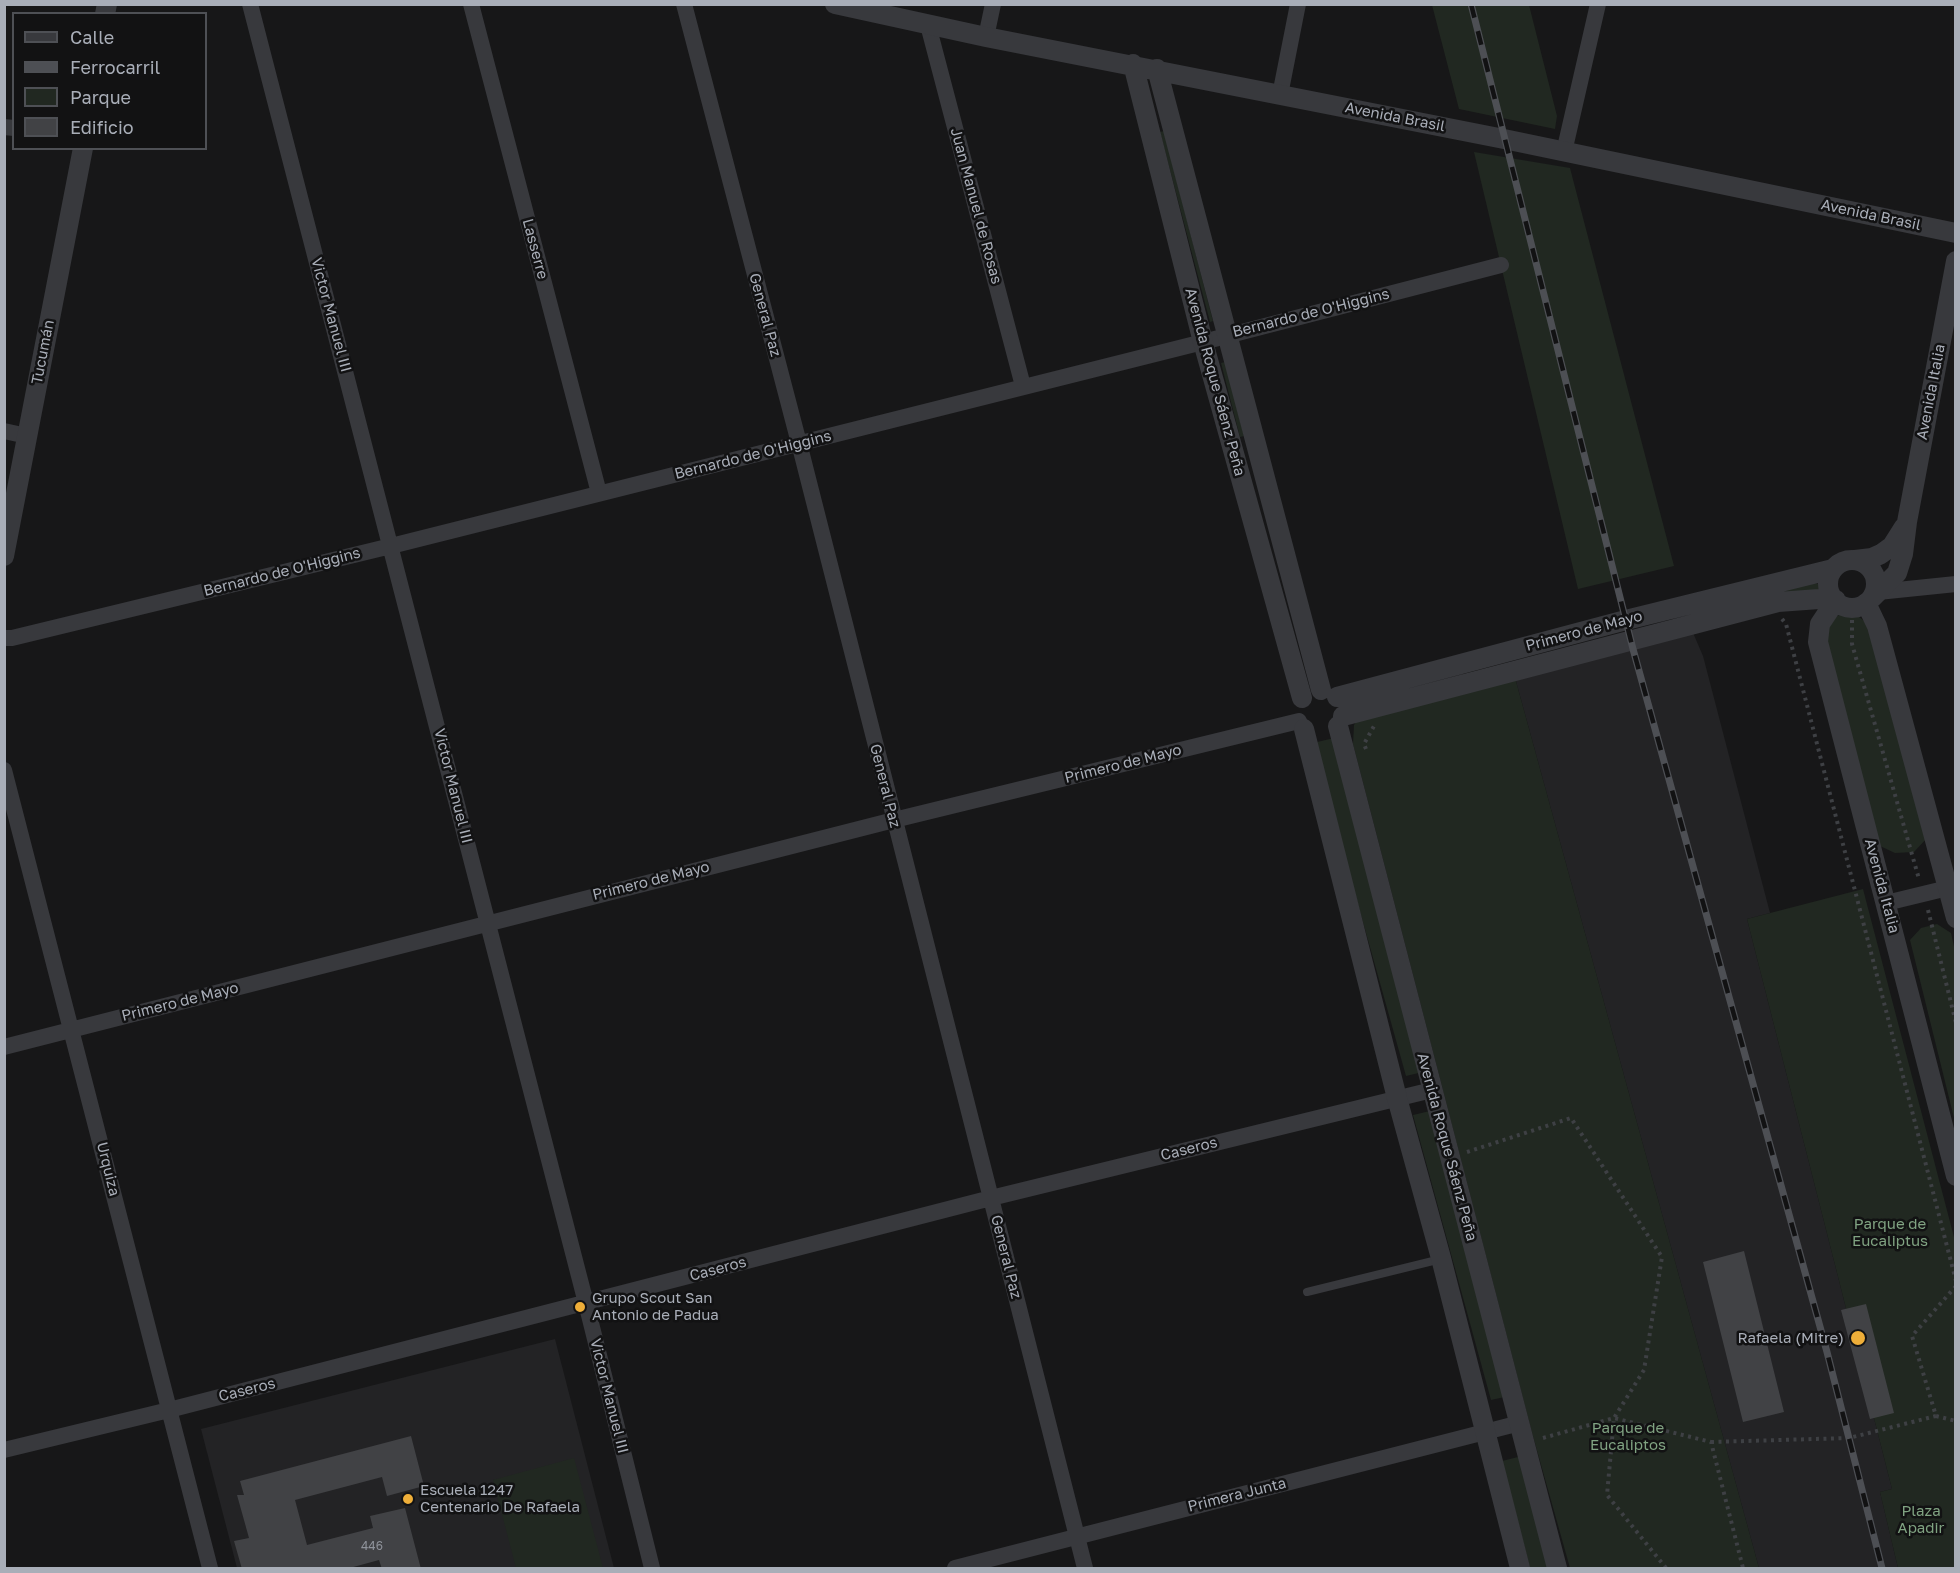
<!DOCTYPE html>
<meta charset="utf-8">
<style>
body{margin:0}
#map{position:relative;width:1960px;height:1573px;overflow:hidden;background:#171718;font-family:"Golos Text",sans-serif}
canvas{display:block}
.frame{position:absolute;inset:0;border:6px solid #a9aeb8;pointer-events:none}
.legend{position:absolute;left:12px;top:12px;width:195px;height:138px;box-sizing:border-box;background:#121213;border:2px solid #4e5055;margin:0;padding:8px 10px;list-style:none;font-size:18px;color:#a9aeb8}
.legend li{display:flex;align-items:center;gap:12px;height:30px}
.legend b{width:30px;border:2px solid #4e5055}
</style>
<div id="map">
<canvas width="1960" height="1573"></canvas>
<div class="frame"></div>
<ul class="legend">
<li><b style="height:8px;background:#38393d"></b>Calle</li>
<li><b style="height:8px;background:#4d4f54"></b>Ferrocarril</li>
<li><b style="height:16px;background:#212821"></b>Parque</li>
<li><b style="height:16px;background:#414245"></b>Edificio</li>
</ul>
</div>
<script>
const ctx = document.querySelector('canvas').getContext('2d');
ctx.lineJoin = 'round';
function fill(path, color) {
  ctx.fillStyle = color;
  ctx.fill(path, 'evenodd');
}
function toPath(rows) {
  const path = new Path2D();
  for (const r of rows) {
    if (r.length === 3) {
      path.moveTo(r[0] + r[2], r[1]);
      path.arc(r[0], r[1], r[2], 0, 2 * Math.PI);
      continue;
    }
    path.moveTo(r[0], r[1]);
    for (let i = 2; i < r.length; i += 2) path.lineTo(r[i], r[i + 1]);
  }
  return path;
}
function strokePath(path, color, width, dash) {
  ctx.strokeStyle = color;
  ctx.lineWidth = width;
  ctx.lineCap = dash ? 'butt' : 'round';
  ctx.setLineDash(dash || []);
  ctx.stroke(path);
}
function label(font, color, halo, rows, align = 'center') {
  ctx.font = font + ' "Golos Text",sans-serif';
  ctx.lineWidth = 5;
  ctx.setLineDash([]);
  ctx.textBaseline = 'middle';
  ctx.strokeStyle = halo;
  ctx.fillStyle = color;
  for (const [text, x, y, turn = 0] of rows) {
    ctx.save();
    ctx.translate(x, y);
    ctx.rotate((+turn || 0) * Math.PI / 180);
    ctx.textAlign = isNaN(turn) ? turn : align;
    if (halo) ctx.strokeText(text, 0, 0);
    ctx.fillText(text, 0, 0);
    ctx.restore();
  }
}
const built = toPath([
 [1691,628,1703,656,1770,913,1747,919,1892,1489,1880,1492,1898,1568,1759,1568,1514,674],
 [555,1339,614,1568,237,1568,201,1429]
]);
const green = toPath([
 [1432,5,1529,5,1557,116,1555,129,1459,109],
 [1164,131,1213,321,1210,322,1160,132],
 [1474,152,1570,168,1674,566,1578,589],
 [1225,362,1244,436,1240,437,1221,363],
 [1815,583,1821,585,1823,590,1750,598],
 [1846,614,1858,616,1868,624,1928,837,1914,852,1895,853,1880,846,1826,637,1830,617],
 [1514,674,1759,1568,1570,1568,1531,1429,1353,744,1354,725,1364,711],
 [1334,738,1423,1072,1406,1076,1313,743],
 [1863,889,1955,1241,1955,1568,1898,1568,1880,1492,1892,1489,1747,919],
 [1937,924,1951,933,1955,951,1955,1122,1910,940,1921,928],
 [1434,1110,1509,1396,1491,1400,1413,1115],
 [1522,1456,1550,1568,1530,1568,1502,1461],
 [574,1458,603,1568,516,1568,493,1480]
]);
const building = toPath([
 [1744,1251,1784,1412,1743,1422,1703,1262],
 [1866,1304,1894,1413,1870,1419,1841,1310],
 [411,1436,424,1486,387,1496,382,1477,295,1500,307,1545,373,1528,370,1516,405,1508,421,1569,382,1569,379,1560,346,1569,242,1569,234,1541,249,1538,237,1495,244,1495,240,1481]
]);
const path = toPath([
 [1782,619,1786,624,1956,1281],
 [1852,620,1852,644,1919,879],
 [1366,749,1364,744,1374,726],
 [1928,910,1956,1023],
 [1467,1152,1571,1118,1662,1257,1644,1370,1614,1418,1607,1495,1666,1568],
 [1956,1286,1912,1336,1936,1416,1956,1421],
 [1543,1438,1614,1418,1711,1442,1743,1568],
 [1711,1442,1849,1438,1936,1416]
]);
const service = toPath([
 [1307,1292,1441,1259]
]);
const minor = toPath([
 [250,4,586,1303,652,1568],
 [471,4,599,493],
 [684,4,799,443,1085,1568],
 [928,25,1023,386],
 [986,37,993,4],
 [1280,95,1298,4],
 [4,127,14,128],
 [1564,152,1598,4],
 [4,431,27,436],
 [1878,592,1956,584],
 [4,638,12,638,391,546,1203,342,1501,265],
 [4,770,210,1568],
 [1886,903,1956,886],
 [4,1047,894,820,1299,721],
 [4,1450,169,1410,991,1198,1432,1090],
 [955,1568,1520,1423]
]);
const tertiary = toPath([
 [835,4,986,37,1504,139,1956,233],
 [105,14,107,4],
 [1133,64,1203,342,1302,698],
 [1157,69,1321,690],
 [4,556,83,148],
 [1855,560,1872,558,1881,554,1892,546,1904,527],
 [1852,584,24],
 [1872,598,1897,573,1903,554,1907,522,1956,261],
 [1836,600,1820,624,1818,642,1956,1176],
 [1866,603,1877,626,1956,918],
 [1337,697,1626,620,1833,569],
 [1343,716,1778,602,1833,598],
 [1338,726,1557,1568],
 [1304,729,1397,1098,1441,1258,1520,1568]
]);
const rail = toPath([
 [1471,4,1633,649,1827,1352,1882,1568]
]);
const markers = [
 [580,1307,6,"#eeae39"],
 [1858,1338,8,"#eeae39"],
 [408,1499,6,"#eeae39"]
];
const numberNames = [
 ["446",372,1546]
];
const streetNames = [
 ["Avenida Brasil",1395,117,11],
 ["Juan Manuel de Rosas",976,206,75],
 ["Avenida Brasil",1871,215,12],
 ["Lasserre",535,249,75],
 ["Bernardo de O'Higgins",1311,313,-14],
 ["Victor Manuel III",331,315,75],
 ["General Paz",765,315,75],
 ["Tucumán",43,352,-79],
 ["Avenida Roque Sáenz Peña",1215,382,75],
 ["Avenida Italia",1931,392,-79],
 ["Bernardo de O'Higgins",753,455,-14],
 ["Bernardo de O'Higgins",282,572,-14],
 ["Primero de Mayo",1584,631,-15],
 ["Primero de Mayo",1123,764,-14],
 ["Victor Manuel III",453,786,76],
 ["General Paz",885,786,76],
 ["Primero de Mayo",651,881,-14],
 ["Avenida Italia",1882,886,75],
 ["Primero de Mayo",180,1002,-14],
 ["Avenida Roque Sáenz Peña",1447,1147,75],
 ["Caseros",1189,1149,-14],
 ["Urquiza",108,1169,76],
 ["General Paz",1006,1257,76],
 ["Caseros",718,1269,-15],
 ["Caseros",247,1390,-14],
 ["Victor Manuel III",609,1396,76],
 ["Primera Junta",1237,1495,-14]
];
const parkNames = [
 ["Parque de",1890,1224],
 ["Eucaliptus",1890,1241],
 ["Parque de",1628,1428],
 ["Eucaliptos",1628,1445],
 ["Plaza",1921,1511],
 ["Apadir",1921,1528]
];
const poiNames = [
 ["Grupo Scout San",592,1298],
 ["Antonio de Padua",592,1315],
 ["Rafaela (Mitre)",1844,1338,"right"],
 ["Escuela 1247",420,1490],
 ["Centenario De Rafaela",420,1507]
];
fill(built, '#232325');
fill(green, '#212821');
fill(building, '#414245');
strokePath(path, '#3e4044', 4, [3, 4.5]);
strokePath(service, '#38393d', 8);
strokePath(minor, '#38393d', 16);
strokePath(tertiary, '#38393d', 20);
strokePath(rail, '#4d4f54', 7);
strokePath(rail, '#121213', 4.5, [14]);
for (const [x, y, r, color] of markers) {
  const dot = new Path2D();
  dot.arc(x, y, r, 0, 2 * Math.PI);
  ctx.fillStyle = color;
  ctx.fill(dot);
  strokePath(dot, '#121213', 2);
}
label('12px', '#8f939b', null, numberNames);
label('15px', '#a9aeb8', '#121213', streetNames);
label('15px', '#80a382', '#121213', parkNames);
label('15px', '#a9aeb8', '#121213', poiNames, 'left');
</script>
